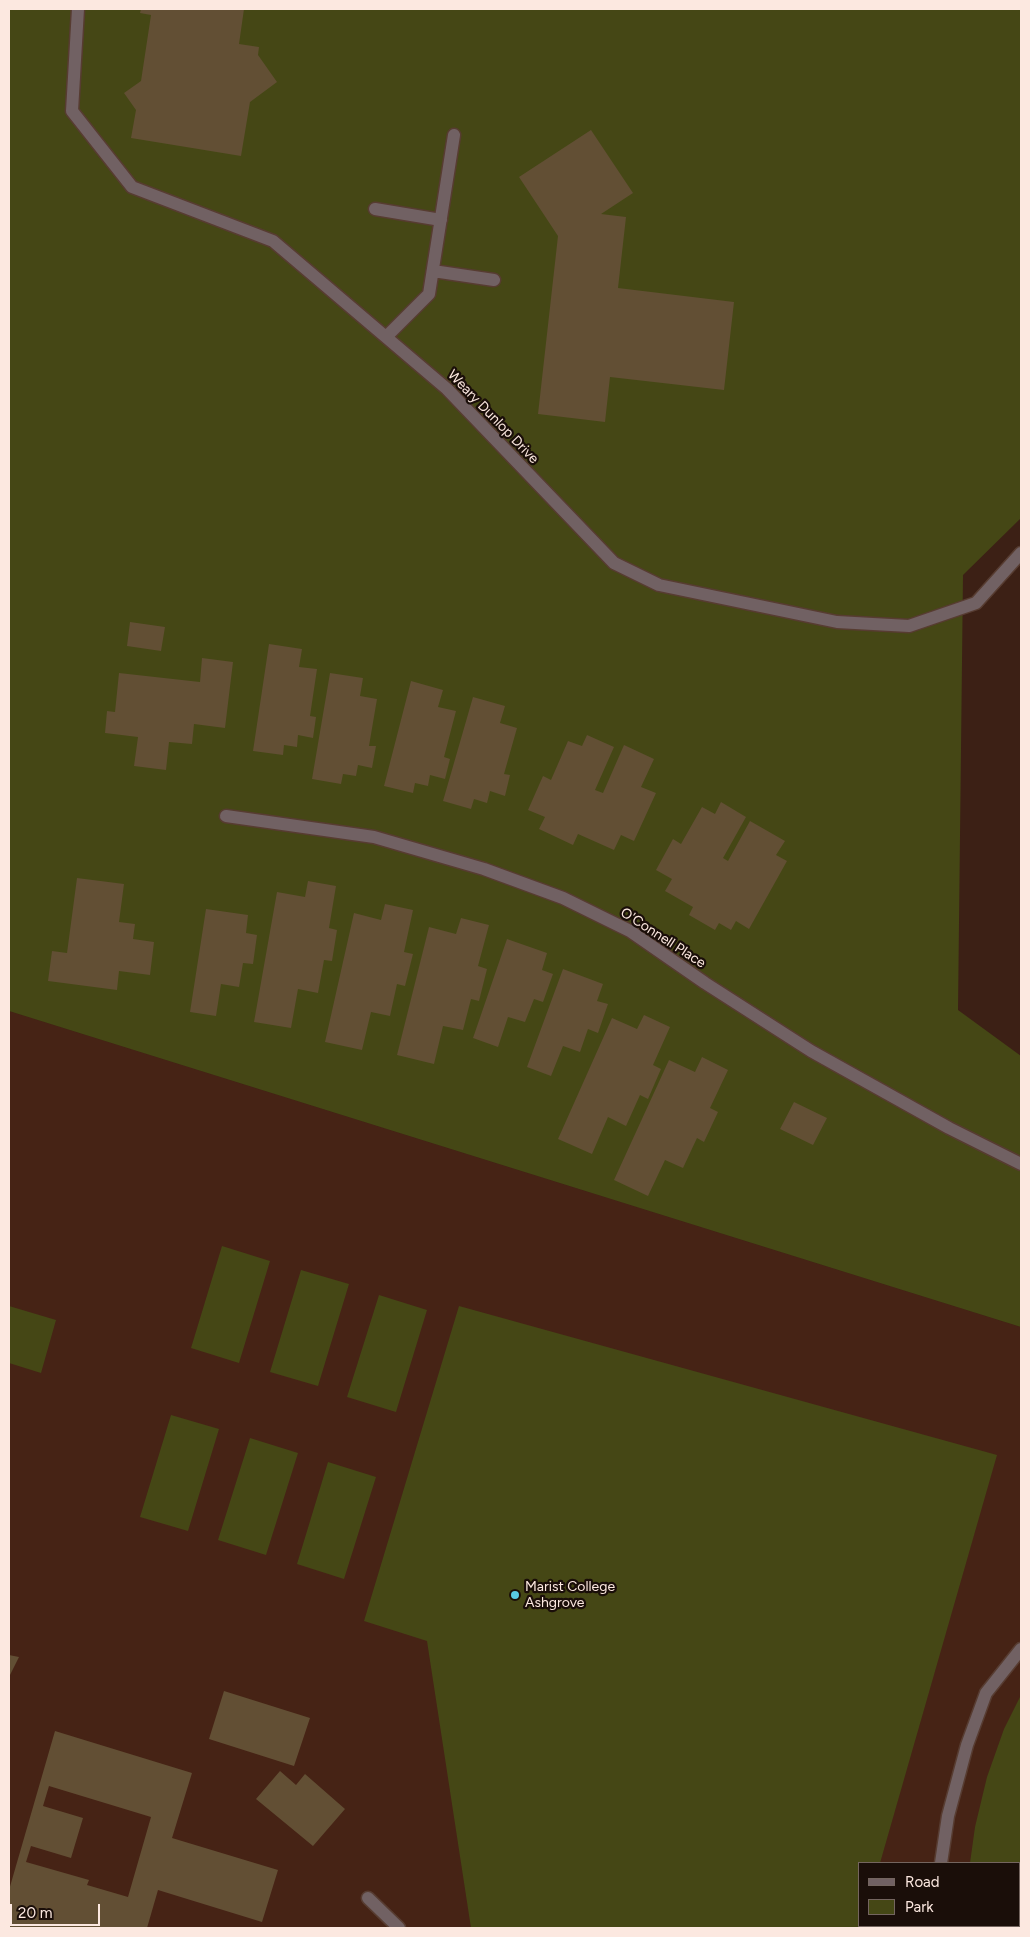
<!DOCTYPE html>
<style>
body{margin:0}
#map{position:relative;width:1030px;height:1937px;overflow:hidden;background:#3c2015;font-family:Figtree,sans-serif}
canvas{display:block}
.frame{position:absolute;inset:0;border:10px solid #fce8e0;pointer-events:none}
.legend{position:absolute;left:858px;top:1862px;width:162px;height:65px;box-sizing:border-box;background:#1a0e09;border:1px solid #74655f;margin:0;padding:6px 9px;list-style:none;font-size:15px;color:#fce8e0}
.legend li{display:flex;align-items:center;gap:10px;height:25px}
.legend b{width:25px;border:1px solid #74655f}
.scale{position:absolute;left:10px;top:1904px;width:90px;height:22px;box-sizing:border-box;border:2px solid #fce8e0;border-top:0;padding-left:6px;font-size:15px;line-height:18px;white-space:nowrap;color:#fce8e0;-webkit-text-stroke:4px #1a0e09;paint-order:stroke}
</style>
<div id="map">
<canvas width="1030" height="1937"></canvas>
<div class="frame"></div>
<ul class="legend">
<li><b style="height:6px;background:#716163"></b>Road</li>
<li><b style="height:14px;background:#454715"></b>Park</li>
</ul>
<div class="scale">20 m</div>
</div>
<script>
const ctx = document.querySelector('canvas').getContext('2d');
ctx.lineJoin = 'round';
function fill(path, color) {
  ctx.fillStyle = color;
  ctx.fill(path, 'evenodd');
}
function toPath(rows) {
  const path = new Path2D();
  for (const r of rows) {
    path.moveTo(r[0], r[1]);
    for (let i = 2; i < r.length; i += 2) path.lineTo(r[i], r[i + 1]);
  }
  return path;
}
function strokePath(path, color, width, dash) {
  ctx.strokeStyle = color;
  ctx.lineWidth = width;
  ctx.lineCap = dash ? 'butt' : 'round';
  ctx.setLineDash(dash || []);
  ctx.stroke(path);
}
function label(font, color, halo, rows, align = 'center') {
  ctx.font = font + ' Figtree,sans-serif';
  ctx.lineWidth = 4.5;
  ctx.setLineDash([]);
  ctx.textBaseline = 'middle';
  ctx.strokeStyle = halo;
  ctx.fillStyle = color;
  for (const [text, x, y, turn = 0] of rows) {
    ctx.save();
    ctx.translate(x, y);
    ctx.rotate((+turn || 0) * Math.PI / 180);
    ctx.textAlign = isNaN(turn) ? turn : align;
    if (halo) ctx.strokeText(text, 0, 0);
    ctx.fillText(text, 0, 0);
    ctx.restore();
  }
}
const built = toPath([
 [9,1011,1021,1327,1021,1928,9,1928],
 [859,1863,1019,1863,1019,1926,859,1926]
]);
const green = toPath([
 [9,9,1021,9,1021,518,963,575,958,1010,1021,1056,1021,1327,9,1011],
 [222,1246,270,1261,239,1363,191,1348],
 [301,1270,349,1284,318,1386,270,1372],
 [379,1295,427,1310,396,1412,347,1397],
 [9,1306,56,1320,41,1373,9,1363],
 [459,1306,997,1455,880,1863,859,1863,859,1926,862,1926,861,1928,471,1928,427,1641,364,1621],
 [171,1415,219,1429,188,1531,140,1517],
 [250,1438,298,1453,266,1555,218,1540],
 [328,1462,376,1477,344,1579,297,1564],
 [1021,1695,1021,1876,1019,1875,1019,1863,970,1863,975,1827,987,1777,1004,1729]
]);
const building = toPath([
 [141,9,244,9,239,44,259,47,258,55,277,82,250,102,241,156,131,138,136,110,124,93,141,81,151,15,140,13],
 [591,130,633,193,601,214,626,217,618,288,734,302,724,390,610,377,605,422,538,414,558,236,519,177],
 [130,622,165,627,161,651,127,646],
 [269,644,302,649,299,667,317,669,310,716,316,717,313,738,298,735,297,747,284,745,283,755,253,751],
 [202,658,233,662,225,728,194,724,192,744,169,742,166,770,134,766,138,737,105,733,107,711,115,712,119,673,200,682],
 [330,673,363,678,360,696,377,699,369,746,376,746,372,768,358,765,356,776,343,774,341,784,312,779],
 [411,681,443,690,438,707,456,711,444,757,450,759,445,779,430,775,428,786,415,783,413,793,384,786],
 [473,697,505,706,500,723,517,728,504,774,510,775,505,796,490,791,487,803,474,799,471,809,443,801],
 [587,735,614,747,595,790,603,793,624,745,654,759,641,787,656,793,634,841,621,835,614,850,578,834,573,845,539,829,545,817,528,810,543,776,551,780,568,741,582,746],
 [721,802,746,817,723,858,728,861,750,821,785,841,776,855,787,861,749,929,736,921,731,930,719,923,715,930,689,915,693,907,665,891,672,879,656,870,673,839,681,844,702,807,715,814],
 [77,878,124,884,119,922,135,924,133,939,154,942,150,975,119,971,117,990,48,981,52,951,67,953],
 [308,881,336,886,329,928,337,930,332,961,324,960,318,993,298,989,291,1028,254,1022,277,892,305,897],
 [385,904,413,910,404,952,413,954,405,986,397,984,390,1016,371,1012,362,1050,325,1042,354,913,381,920],
 [206,909,248,915,246,933,257,935,253,964,243,963,239,987,221,984,216,1016,190,1012],
 [461,918,489,925,478,966,487,969,479,1001,471,999,463,1030,443,1026,434,1064,397,1055,429,927,456,934],
 [507,939,547,953,542,970,553,974,543,1002,534,999,525,1022,508,1017,498,1047,473,1038],
 [563,969,603,984,597,1001,608,1004,598,1033,588,1029,580,1052,563,1046,551,1076,527,1067],
 [644,1015,670,1027,653,1065,661,1069,648,1099,640,1095,626,1126,608,1117,592,1154,558,1139,612,1018,637,1029],
 [702,1057,728,1070,710,1108,718,1112,704,1142,697,1138,683,1168,665,1160,648,1196,614,1180,669,1060,695,1072],
 [794,1102,827,1118,813,1145,780,1129],
 [9,1655,19,1657,9,1677],
 [224,1691,310,1718,294,1766,209,1739],
 [55,1731,192,1773,172,1838,278,1870,262,1922,158,1890,147,1928,9,1928,9,1890],
 [49,1786,151,1817,128,1897,87,1885,89,1880,26,1862,31,1846,71,1858,83,1818,43,1806],
 [280,1771,296,1785,305,1774,345,1809,313,1846,256,1799]
]);
const service = toPath([
 [78,9,72,111,132,187,273,241,447,389,614,563,659,585,837,622,909,626,976,603,1021,553],
 [375,209,441,220],
 [433,271,494,280],
 [387,336,429,294,454,135],
 [941,1863,948,1816,967,1745,986,1693,1021,1649],
 [368,1898,399,1928],
 [941,1926,941,1928]
]);
const minor = toPath([
 [226,816,374,837,484,869,563,898,630,931,705,983,811,1051,949,1128,1021,1164]
]);
const markers = [
 [515,1595,5,"#58c9e3"]
];
const streetNames = [
 ["Weary Dunlop Drive",493,417,46],
 ["O'Connell Place",663,938,33]
];
const poiNames = [
 ["Marist College",525,1587],
 ["Ashgrove",525,1603]
];
fill(built, '#462315');
fill(green, '#454715');
fill(building, '#624f34');
strokePath(service, '#573c31', 15);
strokePath(minor, '#573c31', 15);
strokePath(service, '#716163', 12);
strokePath(minor, '#716163', 12);
for (const [x, y, r, color] of markers) {
  const dot = new Path2D();
  dot.arc(x, y, r, 0, 2 * Math.PI);
  ctx.fillStyle = color;
  ctx.fill(dot);
  strokePath(dot, '#1a0e09', 2);
}
label('14px', '#fce8e0', '#1a0e09', streetNames);
label('14px', '#fce8e0', '#1a0e09', poiNames, 'left');
</script>
